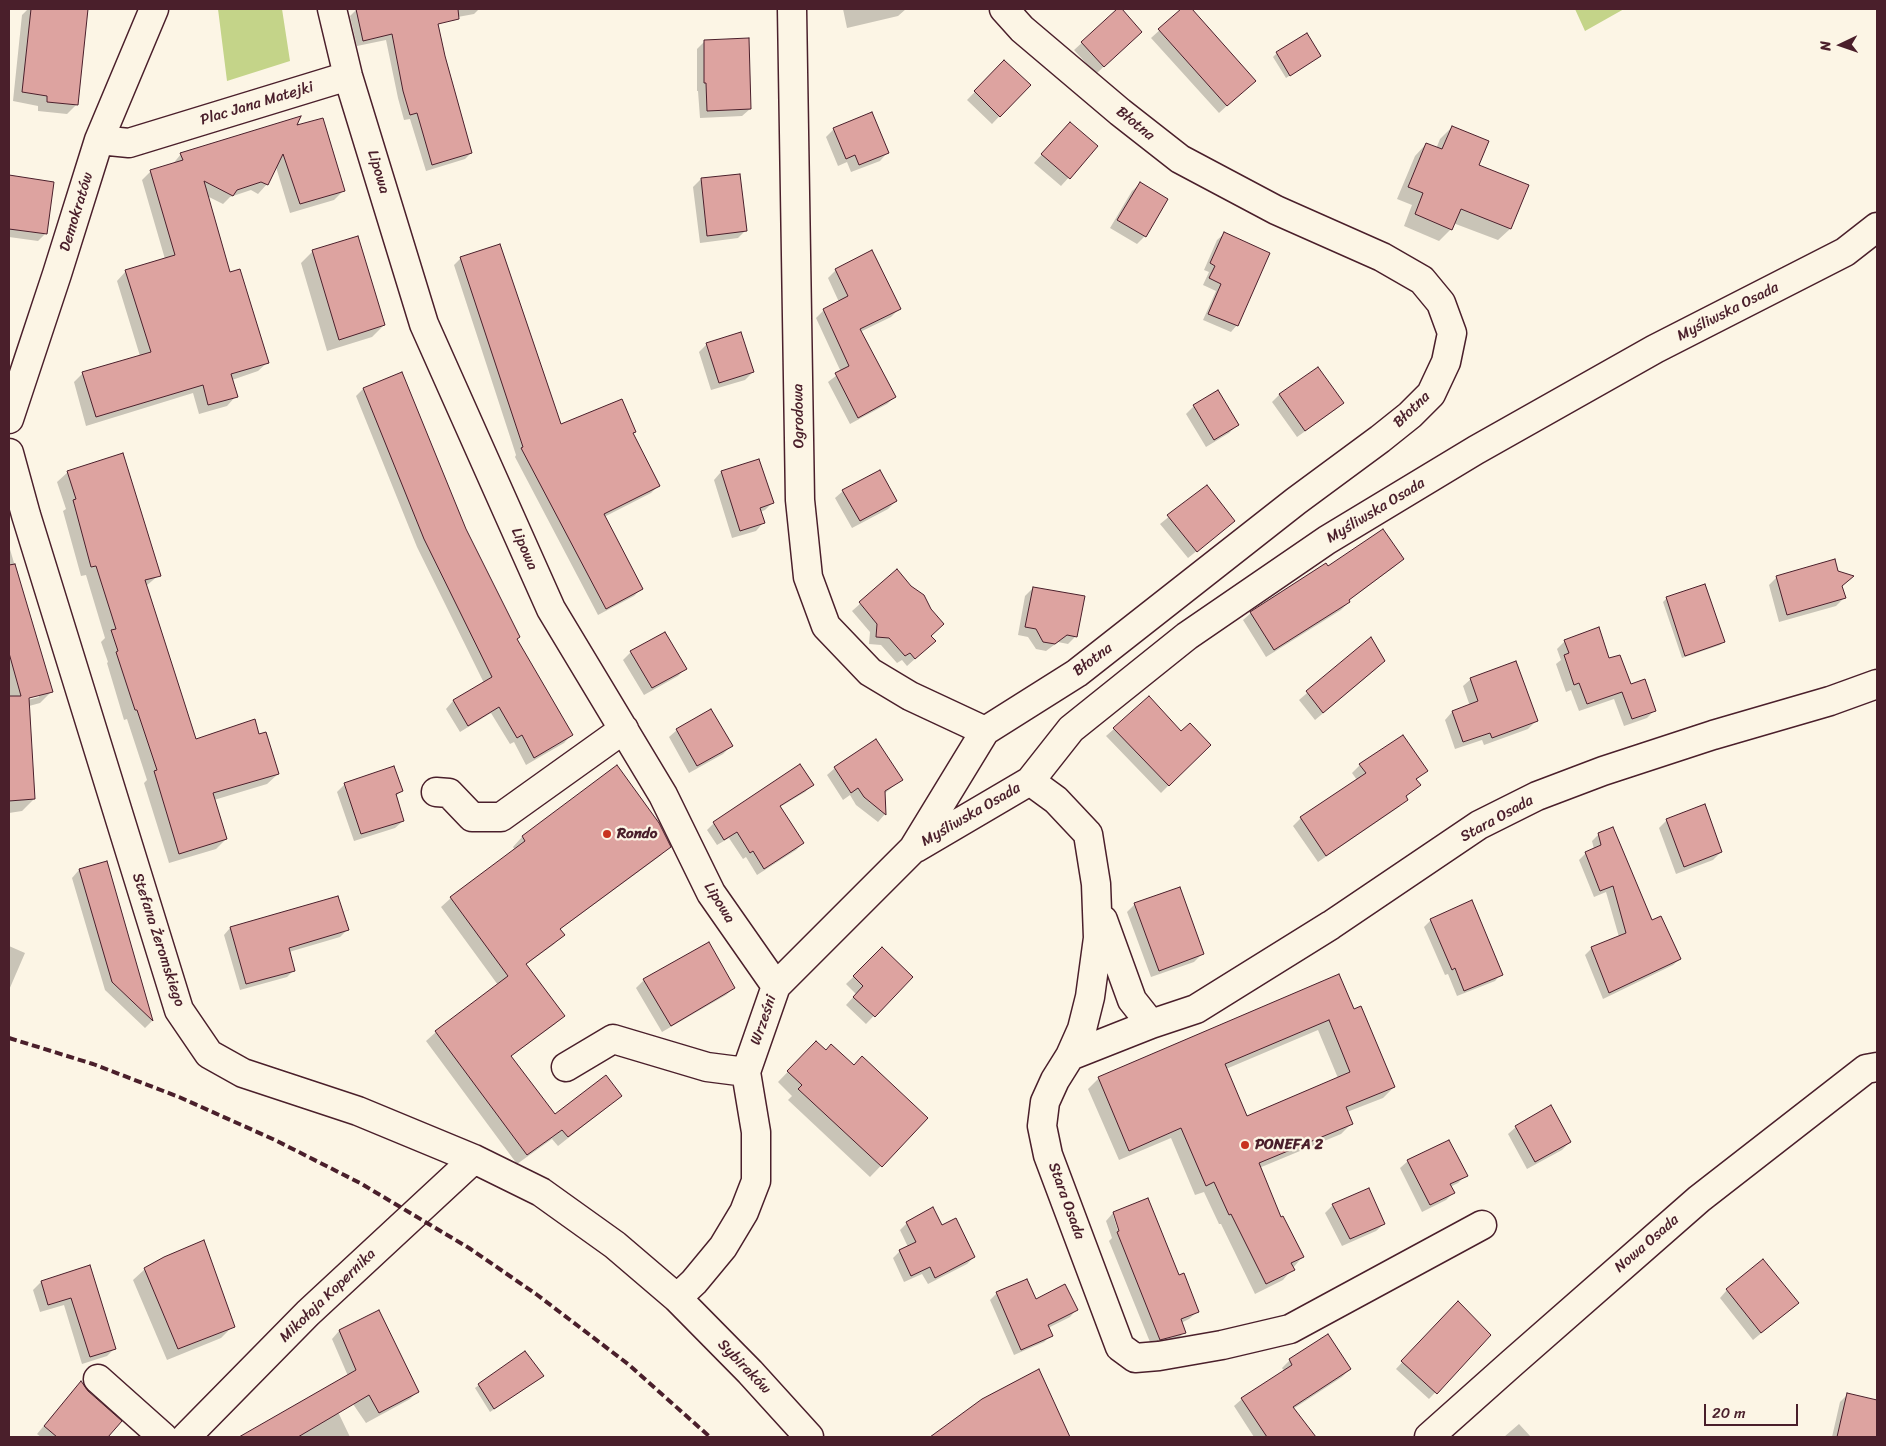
<!DOCTYPE html>
<meta charset="utf-8">
<style>
body{margin:0}
#map{position:relative;width:1886px;height:1446px;overflow:hidden;background:#fcf5e5;font-family:Sriracha,sans-serif}
canvas{display:block}
.frame{position:absolute;inset:0;border:10px solid #4a1f2b;pointer-events:none}
.north{position:absolute;left:1816px;top:20px;width:50px;height:50px;-webkit-text-stroke:4px #fcf5e5;paint-order:stroke;rotate:267deg;font-size:14px;font-weight:700;line-height:20px;text-align:center;color:#4a1f2b}
.north::after{content:'';display:block;margin:auto;width:18px;height:22px;background:#4a1f2b;clip-path:polygon(50% 0,100% 100%,50% 72%,0 100%)}
.scale{position:absolute;left:1704px;top:1404px;width:94px;height:22px;box-sizing:border-box;border:2px solid #4a1f2b;border-top:0;padding-left:6px;font-size:15px;line-height:18px;white-space:nowrap;color:#4a1f2b;-webkit-text-stroke:4px #fcf5e5;paint-order:stroke}
</style>
<div id="map">
<canvas width="1886" height="1446"></canvas>
<div class="frame"></div>
<div class="north">N</div>
<div class="scale">20 m</div>
</div>
<script>
const ctx = document.querySelector('canvas').getContext('2d');
ctx.lineJoin = 'round';
function fill(path, color) {
  ctx.fillStyle = color;
  ctx.fill(path, 'evenodd');
}
function toPath(rows) {
  const path = new Path2D();
  for (const r of rows) {
    path.moveTo(r[0], r[1]);
    for (let i = 2; i < r.length; i += 2) path.lineTo(r[i], r[i + 1]);
  }
  return path;
}
function strokePath(path, color, width, dash) {
  ctx.strokeStyle = color;
  ctx.lineWidth = width;
  ctx.lineCap = dash ? 'butt' : 'round';
  ctx.setLineDash(dash || []);
  ctx.stroke(path);
}
function label(font, color, halo, rows, align = 'center') {
  ctx.font = font + ' Sriracha,sans-serif';
  ctx.lineWidth = 4.5;
  ctx.setLineDash([]);
  ctx.textBaseline = 'middle';
  ctx.strokeStyle = halo;
  ctx.fillStyle = color;
  for (const [text, x, y, turn = 0] of rows) {
    ctx.save();
    ctx.translate(x, y);
    ctx.rotate((+turn || 0) * Math.PI / 180);
    ctx.textAlign = isNaN(turn) ? turn : align;
    if (halo) ctx.strokeText(text, 0, 0);
    ctx.fillText(text, 0, 0);
    ctx.restore();
  }
}
const green = toPath([
 [218,9,282,9,290,61,227,81],
 [1575,9,1624,9,1585,31]
]);
const shadow = toPath([
 [28,9,87,9,77,104,67,114,38,111,38,106,13,101,22,15],
 [357,9,479,9,474,14,436,21,444,56,471,153,465,159,426,171,410,119,404,120,398,98,386,40,357,46,350,16],
 [843,9,906,9,898,16,847,28],
 [1119,9,1140,32,1096,74,1074,50],
 [1183,9,1190,9,1254,81,1219,113,1151,38],
 [705,41,750,109,742,116,700,118,698,91,697,91,697,49],
 [1277,53,1320,56,1286,78,1273,57],
 [1004,62,1029,85,992,124,967,100],
 [295,127,343,191,334,200,290,213,276,167,267,184,258,194,251,190,230,197,223,204,207,196,229,273,268,362,258,371,232,380,236,396,227,406,199,414,193,393,86,426,74,382,83,373,140,356,117,281,126,271,165,259,142,180,151,171,172,165,181,154],
 [1452,127,1478,166,1510,229,1498,240,1453,223,1451,229,1439,241,1404,226,1412,205,1397,199,1415,156,1426,144,1436,149,1440,139],
 [834,129,887,153,880,161,851,172,847,162,838,166,826,137],
 [1063,131,1097,146,1061,186,1034,163],
 [9,177,53,183,45,234,38,241,9,237],
 [701,179,746,230,738,238,700,243,693,187],
 [1140,184,1166,199,1145,236,1137,244,1110,228,1132,191],
 [1224,234,1237,325,1231,332,1203,320,1216,291,1203,285,1209,272,1204,270,1217,240],
 [313,251,384,325,372,337,327,351,301,263],
 [461,258,560,426,635,432,632,434,658,486,651,493,604,517,641,589,634,596,598,615,515,457,516,455,454,265],
 [836,270,899,309,891,317,860,332,895,397,887,404,850,424,828,382,841,372,816,318,824,310,839,302,828,278],
 [707,344,753,372,745,380,711,390,699,352],
 [363,389,465,529,516,640,571,735,564,743,526,765,514,742,510,744,491,713,460,732,446,709,453,701,484,683,417,547,356,396],
 [1280,394,1343,403,1335,410,1297,437,1272,402],
 [1194,406,1237,425,1229,433,1206,447,1186,414],
 [68,472,159,575,146,586,195,740,258,736,278,774,267,784,214,800,226,839,216,849,169,863,144,783,147,780,127,719,124,720,107,663,108,662,101,642,105,638,86,575,81,576,63,511,66,509,57,482],
 [721,472,772,503,765,510,760,512,763,523,756,531,732,538,714,480],
 [1207,486,1234,521,1188,558,1160,524],
 [843,491,896,501,888,509,852,528,835,498],
 [9,546,52,691,40,703,11,711,9,704],
 [39,694,39,697,17,703,16,701],
 [1402,559,1394,567,1348,601,1349,602,1341,610,1266,657,1243,620,1251,613,1327,568],
 [897,571,930,636,926,649,907,666,902,660,897,663,881,645,869,644,870,632,852,611],
 [1777,577,1841,587,1844,598,1836,606,1779,622,1769,585],
 [1704,586,1723,642,1720,645,1682,658,1663,602,1666,599],
 [1033,588,1076,636,1068,644,1058,642,1046,651,1036,649,1028,637,1018,635,1025,596],
 [1370,639,1376,669,1315,720,1299,700],
 [1565,641,1609,660,1630,686,1655,710,1647,718,1624,726,1614,699,1579,711,1571,690,1566,692,1556,664,1561,660,1557,649],
 [631,652,685,669,678,676,644,695,623,660],
 [1471,679,1536,721,1528,729,1484,745,1482,740,1455,749,1445,720,1452,712,1470,706,1463,686],
 [29,729,34,799,22,811,9,813,9,730],
 [1114,729,1181,733,1209,745,1161,793,1106,736],
 [677,730,731,746,723,754,689,773,669,737],
 [1360,765,1426,771,1416,780,1419,785,1405,797,1406,799,1399,807,1318,862,1293,826,1301,818,1357,780,1352,773],
 [617,767,669,846,660,856,559,930,563,935,553,945,525,965,563,1016,554,1025,510,1057,555,1116,620,1095,610,1105,558,1146,552,1139,517,1164,426,1041,436,1032,498,985,441,907,451,898,515,850,513,847,522,837],
 [835,768,901,780,884,794,885,814,878,822,856,805,850,795,843,800,827,775],
 [345,784,401,791,395,797,403,821,395,828,354,841,337,792],
 [812,785,805,792,780,807,803,843,796,850,757,875,746,857,743,859,729,838,717,845,707,830,714,823],
 [1667,820,1721,852,1713,860,1676,874,1659,828],
 [1599,834,1652,922,1680,959,1673,965,1603,999,1585,955,1592,948,1619,937,1606,892,1594,897,1579,860,1586,853,1594,849,1592,841],
 [106,863,152,1021,145,1028,105,990,72,878,79,870],
 [1135,904,1202,954,1194,962,1151,977,1127,912],
 [1431,920,1501,974,1495,981,1457,996,1448,974,1445,975,1424,927],
 [230,928,347,930,340,937,289,952,294,970,287,977,240,990,224,935],
 [9,946,25,953,9,990],
 [882,949,911,977,866,1024,846,1005,856,994,846,984],
 [644,980,734,988,726,995,662,1032,636,988],
 [1354,1010,1394,1087,1383,1098,1347,1112,1352,1123,1341,1134,1259,1168,1280,1219,1303,1256,1283,1280,1255,1294,1221,1224,1219,1224,1204,1192,1195,1195,1171,1138,1119,1160,1088,1089,1099,1078],
 [1318,1030,1338,1078,1247,1117,1226,1069],
 [825,1051,853,1066,927,1118,870,1177,788,1100,792,1096,778,1082,806,1053],
 [1516,1127,1570,1142,1562,1150,1527,1169,1508,1134],
 [1408,1161,1466,1175,1458,1183,1450,1187,1453,1193,1446,1200,1422,1212,1400,1168],
 [1333,1205,1384,1224,1376,1231,1342,1246,1325,1213],
 [1113,1213,1178,1277,1197,1312,1189,1319,1181,1323,1184,1333,1176,1340,1152,1347,1109,1241,1112,1238,1106,1221],
 [1113,1215,1115,1215,1120,1237],
 [907,1223,942,1226,974,1257,967,1264,928,1284,922,1274,904,1282,893,1258,900,1251,908,1247,900,1230],
 [89,1267,115,1348,107,1356,82,1364,64,1305,40,1312,33,1290,41,1282],
 [145,1269,233,1326,221,1338,167,1360,133,1280],
 [1026,1281,1035,1301,1076,1310,1070,1317,1048,1328,1051,1335,1044,1342,1014,1355,990,1300,996,1294],
 [1727,1290,1789,1310,1753,1340,1720,1298],
 [1451,1309,1489,1335,1429,1399,1396,1369],
 [378,1312,418,1391,410,1399,366,1423,340,1385,348,1376,332,1339,339,1331],
 [1290,1360,1350,1369,1342,1377,1293,1409,1315,1437,1254,1437,1234,1406,1242,1399,1284,1371,1282,1368],
 [539,1379,490,1412,475,1388,479,1385],
 [327,1389,350,1437,246,1437,252,1431],
 [73,1391,87,1392,120,1421,106,1437,41,1437,37,1434],
 [1848,1394,1877,1401,1877,1437,1832,1437,1840,1402],
 [957,1418,1068,1436,937,1437],
 [1519,1424,1531,1437,1504,1437]
]);
const building = toPath([
 [31,9,88,9,78,105,47,102,47,96,22,92,31,9],
 [356,9,458,9,459,19,438,24,445,56,472,153,432,165,417,113,410,115,403,91,392,34,363,41,356,9],
 [1117,9,1122,9,1142,32,1104,67,1081,42,1117,9],
 [1181,9,1192,9,1256,81,1227,106,1158,29,1181,9],
 [1307,33,1321,56,1290,76,1276,52,1307,33],
 [749,38,751,109,707,111,706,83,704,83,704,40,749,38],
 [1004,60,1031,85,1000,117,974,91,1004,60],
 [872,112,889,153,859,165,855,155,846,159,833,128,872,112],
 [301,116,297,125,323,118,345,191,300,204,283,154,268,185,261,182,237,190,233,196,204,181,230,272,240,269,269,363,231,374,238,397,208,405,203,385,96,417,82,372,151,352,125,270,175,255,150,170,183,160,180,153,301,116],
 [1070,122,1098,146,1070,179,1041,154,1070,122],
 [1452,126,1489,141,1479,165,1529,185,1511,229,1461,209,1452,230,1415,214,1423,193,1408,187,1426,143,1442,149,1452,126],
 [740,174,747,231,707,236,701,178,740,174],
 [9,175,54,182,47,234,9,229,9,175],
 [1140,182,1168,199,1146,237,1117,220,1140,182],
 [1224,232,1270,253,1238,326,1208,314,1221,284,1209,278,1215,266,1210,263,1224,232],
 [358,236,385,325,339,340,312,250,358,236],
 [500,244,561,424,622,399,636,432,633,433,660,486,604,514,643,589,606,609,521,448,523,447,460,257,500,244],
 [872,250,901,309,860,329,896,397,858,418,835,373,849,366,823,309,848,296,835,269,872,250],
 [741,332,754,372,719,383,706,343,741,332],
 [1318,367,1344,403,1305,431,1279,394,1318,367],
 [402,372,466,529,520,637,517,639,573,735,534,758,522,735,517,738,499,707,468,726,453,700,492,677,424,539,363,388,402,372],
 [1218,390,1239,425,1214,440,1193,405,1218,390],
 [123,453,161,576,145,580,196,739,255,719,259,734,266,732,279,774,213,793,227,839,179,854,154,771,157,770,137,710,135,710,116,652,118,651,111,630,116,629,96,566,91,567,73,500,76,499,67,471,123,453],
 [759,459,774,503,760,508,765,523,740,531,721,471,759,459],
 [880,470,897,501,860,521,842,490,880,470],
 [1207,485,1235,521,1197,552,1167,515,1207,485],
 [1383,529,1404,559,1349,600,1350,602,1274,650,1250,612,1326,563,1328,566,1383,529],
 [1835,559,1838,571,1854,576,1842,586,1846,598,1787,615,1776,576,1835,559],
 [15,564,53,692,29,698,35,799,9,801,9,696,21,696,9,653,9,565,15,564],
 [897,569,911,586,924,595,931,609,944,624,931,636,936,641,915,659,910,653,905,656,889,638,876,637,877,624,859,602,897,569],
 [1705,584,1725,642,1685,656,1666,597,1705,584],
 [1033,587,1085,596,1077,637,1067,635,1055,644,1043,642,1036,629,1025,627,1033,587],
 [1599,627,1609,658,1620,655,1631,684,1645,679,1656,711,1632,719,1622,692,1587,704,1579,683,1574,685,1564,655,1569,653,1564,640,1599,627],
 [665,632,687,669,652,688,630,651,665,632],
 [1371,637,1385,661,1323,713,1306,691,1371,637],
 [1516,661,1538,721,1492,738,1490,733,1463,742,1452,711,1478,701,1470,678,1516,661],
 [1149,696,1181,731,1190,723,1211,745,1169,786,1113,728,1149,696],
 [711,709,733,746,697,766,676,729,711,709],
 [1403,735,1428,771,1416,779,1421,785,1406,796,1408,800,1326,856,1300,817,1366,773,1359,764,1403,735],
 [876,739,903,780,885,791,886,815,864,797,858,788,851,793,834,767,876,739],
 [800,764,814,785,780,806,804,843,764,869,753,851,750,853,737,832,724,840,713,822,800,764],
 [617,765,659,823,671,847,560,929,565,935,526,964,565,1016,511,1056,555,1114,606,1075,622,1096,568,1137,562,1130,527,1155,435,1031,508,976,450,897,525,841,522,836,617,765],
 [394,766,403,791,396,794,404,821,361,834,344,783,394,766],
 [1705,804,1722,852,1684,867,1666,819,1705,804],
 [1613,827,1652,920,1661,916,1681,959,1609,993,1591,947,1626,933,1613,886,1600,891,1585,852,1601,845,1598,833,1613,827],
 [107,861,153,1021,112,982,79,869,107,861],
 [1180,887,1204,954,1159,971,1134,903,1180,887],
 [338,896,349,930,289,948,295,971,246,984,230,927,338,896],
 [1472,900,1503,975,1464,991,1455,968,1452,970,1430,919,1472,900],
 [709,942,735,988,671,1026,643,979,709,942],
 [882,947,913,977,875,1017,853,997,863,986,853,976,882,947],
 [1339,974,1354,1009,1361,1006,1395,1087,1346,1107,1353,1124,1259,1163,1281,1217,1283,1216,1304,1257,1291,1263,1295,1270,1266,1284,1231,1214,1229,1215,1214,1182,1206,1186,1181,1128,1129,1151,1098,1077,1339,974],
 [1329,1020,1350,1072,1247,1116,1225,1064,1329,1020],
 [816,1041,826,1050,831,1044,854,1065,862,1056,928,1118,882,1167,798,1089,802,1085,787,1071,816,1041],
 [1551,1105,1571,1142,1535,1162,1515,1126,1551,1105],
 [1449,1140,1468,1176,1450,1184,1455,1193,1430,1205,1407,1160,1449,1140],
 [1369,1188,1385,1224,1350,1239,1332,1204,1369,1188],
 [1148,1198,1179,1275,1184,1273,1199,1312,1181,1319,1186,1333,1160,1340,1117,1232,1119,1231,1113,1212,1148,1198],
 [933,1207,942,1225,956,1218,975,1257,935,1278,930,1267,911,1276,899,1250,916,1242,906,1222,933,1207],
 [204,1240,235,1327,178,1349,144,1268,164,1257,204,1240],
 [1763,1259,1799,1303,1761,1333,1726,1289,1763,1259],
 [90,1265,116,1349,90,1357,71,1298,48,1305,41,1281,90,1265],
 [1027,1279,1036,1299,1065,1284,1078,1310,1048,1325,1053,1336,1021,1350,996,1292,1027,1279],
 [1458,1301,1491,1335,1437,1394,1401,1361,1458,1301],
 [379,1310,419,1392,379,1413,369,1395,298,1437,239,1437,356,1370,339,1330,379,1310],
 [1328,1334,1351,1369,1293,1407,1316,1437,1267,1437,1241,1398,1292,1365,1289,1359,1328,1334],
 [525,1351,544,1376,494,1409,478,1384,525,1351],
 [1039,1369,1070,1437,930,1437,982,1399,1039,1369],
 [81,1381,88,1391,122,1421,108,1437,57,1437,44,1426,81,1381],
 [1847,1393,1877,1400,1877,1437,1837,1437,1847,1393]
]);
const minor = toPath([
 [332,9,348,76,424,324,551,609,663,795,711,893,776,986],
 [792,9,800,500,808,577,826,626,870,672,910,696,985,731],
 [99,140,129,143,348,76],
 [9,419,57,274,99,140,154,9],
 [9,453,26,515,179,1010,209,1054,243,1073,358,1111,474,1159,541,1192,615,1245,677,1298,750,1372,809,1437],
 [1030,781,1056,800,1088,834,1096,884,1098,938,1090,997,1082,1029,1070,1056,1055,1080,1045,1102,1042,1126,1048,1155,1120,1347,1135,1358,1159,1356,1222,1345,1290,1329,1482,1225],
 [436,792,449,793,472,817,501,817,624,729],
 [916,848,1030,781,1071,729,1187,636,1327,540,1476,450,1655,349,1845,252,1877,227],
 [1103,920,1132,1000,1151,1024],
 [1070,1056,1151,1024,1196,1009,1331,925,1479,825,1537,796,1603,771,1713,735,1830,701,1877,684],
 [566,1067,613,1039,707,1067,746,1072],
 [677,1298,694,1282,723,1247,744,1212,756,1181,756,1132,746,1072,776,986,913,849,985,731,1077,673,1296,501,1380,439,1410,415,1431,394,1446,362,1452,333,1441,303,1422,280,1382,257,1276,210,1180,159,1120,112,1022,29,1004,9],
 [98,1379,163,1437],
 [186,1437,308,1313,474,1159],
 [1429,1437,1512,1363,1699,1199,1866,1069,1877,1067]
]);
const rail = toPath([
 [9,1038,93,1064,179,1097,275,1140,360,1183,469,1248,536,1294,628,1364,710,1437]
]);
const markers = [
 [607,834,5,"#c8321e"],
 [1245,1145,5,"#c8321e"]
];
const streetNames = [
 ["Plac Jana Matejki",257,104,-17],
 ["Błotna",1135,124,39],
 ["Lipowa",378,172,73],
 ["Demokratów",77,212,-73],
 ["Myśliwska Osada",1728,312,-27],
 ["Błotna",1412,410,-44],
 ["Ogrodowa",799,416,-91],
 ["Myśliwska Osada",1376,511,-31],
 ["Lipowa",524,549,66],
 ["Błotna",1093,660,-37],
 ["Myśliwska Osada",971,815,-30],
 ["Stara Osada",1497,819,-29],
 ["Lipowa",719,903,58],
 ["Stefana Żeromskiego",158,940,72],
 ["Wrześni",764,1020,-71],
 ["Stara Osada",1066,1201,70],
 ["Nowa Osada",1647,1244,-41],
 ["Mikołaja Kopernika",328,1296,-44],
 ["Sybiraków",744,1367,46]
];
const poiNames = [
 ["Rondo",617,834],
 ["PONEFA 2",1255,1145]
];
fill(green, '#c4d489');
fill(shadow, '#0003');
fill(building, '#dda3a0');
strokePath(building, '#4a1f2b', 1);
strokePath(minor, '#4a1f2b', 31);
strokePath(minor, '#fcf5e5', 28);
strokePath(rail, '#4a1f2b', 4, [8, 4]);
for (const [x, y, r, color] of markers) {
  const dot = new Path2D();
  dot.arc(x, y, r, 0, 2 * Math.PI);
  ctx.fillStyle = color;
  ctx.fill(dot);
  strokePath(dot, '#fcf5e5', 2);
}
label('15px', '#4a1f2b', '#fcf5e5', streetNames);
label('bold 15px', '#4a1f2b', '#fcf5e5', poiNames, 'left');
</script>
